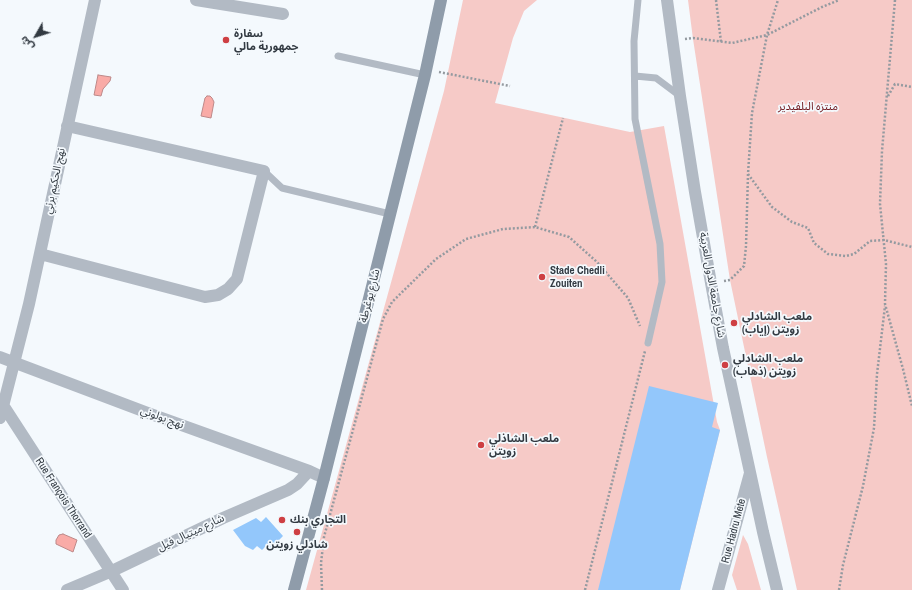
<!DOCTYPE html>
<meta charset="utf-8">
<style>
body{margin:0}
#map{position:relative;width:912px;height:590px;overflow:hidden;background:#f4f9fd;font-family:"Archivo Narrow","Noto Sans Arabic",sans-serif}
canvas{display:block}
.north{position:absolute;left:16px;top:16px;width:40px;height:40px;-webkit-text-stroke:3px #f4f9fd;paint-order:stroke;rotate:231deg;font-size:11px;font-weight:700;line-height:16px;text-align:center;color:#323a42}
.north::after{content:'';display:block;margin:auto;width:14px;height:18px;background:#323a42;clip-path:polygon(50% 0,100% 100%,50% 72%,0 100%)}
</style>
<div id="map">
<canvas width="912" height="590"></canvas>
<div class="north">ش</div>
</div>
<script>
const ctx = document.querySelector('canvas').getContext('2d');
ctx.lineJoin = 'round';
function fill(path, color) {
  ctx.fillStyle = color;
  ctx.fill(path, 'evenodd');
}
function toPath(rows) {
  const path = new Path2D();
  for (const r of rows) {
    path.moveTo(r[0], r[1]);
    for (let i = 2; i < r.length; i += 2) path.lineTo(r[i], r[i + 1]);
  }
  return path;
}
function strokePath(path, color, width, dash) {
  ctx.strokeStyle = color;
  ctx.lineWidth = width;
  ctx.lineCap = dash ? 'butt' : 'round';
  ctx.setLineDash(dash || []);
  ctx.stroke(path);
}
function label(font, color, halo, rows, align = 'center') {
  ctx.font = font + ' "Archivo Narrow","Noto Sans Arabic",sans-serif';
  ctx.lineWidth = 3.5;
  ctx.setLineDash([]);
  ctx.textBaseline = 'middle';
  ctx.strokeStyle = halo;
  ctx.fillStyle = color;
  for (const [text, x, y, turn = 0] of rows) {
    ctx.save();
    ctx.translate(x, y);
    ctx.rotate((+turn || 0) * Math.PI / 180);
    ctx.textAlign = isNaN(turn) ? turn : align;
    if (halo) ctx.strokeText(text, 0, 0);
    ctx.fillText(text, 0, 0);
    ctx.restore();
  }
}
const green = toPath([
 [463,0,537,0,524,11,513,38,495,103,630,132,664,126,717,422,720,430,680,590,306,590,444,91],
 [688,0,912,0,912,590,797,590,767,457,730,280,693,39],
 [743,535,748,544,761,590,737,590,732,575]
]);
const water = toPath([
 [98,75,111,77,110,81,103,89,101,96,94,95,98,75],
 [207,96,210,96,212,98,214,102,211,118,201,116,205,98,207,96],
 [63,534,77,540,73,552,56,544,56,540,59,535,63,534]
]);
const building = toPath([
 [649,386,718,403,712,427,720,430,680,590,598,590],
 [266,517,283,536,269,550,265,547,262,550,257,546,253,550,245,546,233,530,256,518,261,522]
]);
const path = toPath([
 [716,0,721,42],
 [895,0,882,151,880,204,886,264,885,304,903,369,912,406],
 [685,39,693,38,732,43,767,35,822,7,839,0],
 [439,72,510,86],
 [888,96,895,84,912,87],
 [748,174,772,207,792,222,808,228,814,243,828,254,846,256,854,254,870,241,884,240,912,247],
 [535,227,563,118],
 [724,281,730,280,744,266,746,246,748,174,752,113,767,35,778,0],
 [322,590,321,563,324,537,383,319,392,302,436,259,466,239,503,229,535,227,569,237,597,262,628,298,640,326],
 [585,590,645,351],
 [839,590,843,565,863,486,874,428,877,374,885,306]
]);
const service = toPath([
 [638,0,634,41,635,119,660,244,662,282,648,343],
 [338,56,425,75],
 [635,76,656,78,680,96],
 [264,171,282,188,390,214]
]);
const minor = toPath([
 [196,0,283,14],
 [40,254,205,297,218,295,228,289,237,279,264,171,67,126],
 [0,357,148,413,309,471,324,478],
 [3,405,123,590],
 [0,418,29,304,95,0],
 [67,590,112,571,223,518,288,490,297,484,309,471]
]);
const tertiary = toPath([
 [667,0,680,96,695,192,711,283,723,348,763,532,777,590],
 [718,590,750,473]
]);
const secondary = toPath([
 [294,590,324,478,425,75,441,0]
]);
const markers = [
 [226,40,4,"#ce3f43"],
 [542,277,4,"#ce3f43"],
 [734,323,4,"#ce3f43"],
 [725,365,4,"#ce3f43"],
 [481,445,4,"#ce3f43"],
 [282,520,4,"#ce3f43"],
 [297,532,4,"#ce3f43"]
];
const poiNames = [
 ["سفارة",234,34],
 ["جمهورية مالي",234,47],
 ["Stade Chedli",550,271],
 ["Zouiten",550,284],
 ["ملعب الشادلي",742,317],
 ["زويتن (إياب)",742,330],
 ["ملعب الشادلي",733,359],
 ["زويتن (ذهاب)",733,372],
 ["ملعب الشاذلي",489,439],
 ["زويتن",489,452],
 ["التجاري بنك",290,520],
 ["شادلي زويتن",297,545,"center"]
];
const parkNames = [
 ["منتزه البلفيدير",808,107]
];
const streetNames = [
 ["نهج الحكيم برني",55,181,-78],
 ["شارع جامعة الدول العربية",712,285,80],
 ["شارع يوغرطة",370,296,-76],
 ["نهج بولوني",162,418,20],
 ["Rue François Thorrand",63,498,57],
 ["Rue Hadru Mete",734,531,-75],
 ["شارع ميتيال فيل",191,533,-25]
];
fill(green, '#f6cac7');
fill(water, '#f9aba7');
strokePath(water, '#bd8989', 1);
fill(building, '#93c7fb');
strokePath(path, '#949aa0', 2.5, [2, 2]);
strokePath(service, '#b2bac4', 7);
strokePath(minor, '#b2bac4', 12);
strokePath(tertiary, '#b2bac4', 12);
strokePath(secondary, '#8f9caa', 12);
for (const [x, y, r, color] of markers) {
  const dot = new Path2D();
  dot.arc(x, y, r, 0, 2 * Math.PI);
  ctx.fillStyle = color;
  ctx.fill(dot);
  strokePath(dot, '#f4f9fd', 1.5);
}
label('bold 11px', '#323a42', '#f4f9fd', poiNames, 'left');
label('11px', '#6e151b', '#f4f9fd', parkNames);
label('11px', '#323a42', '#f4f9fd', streetNames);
</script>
